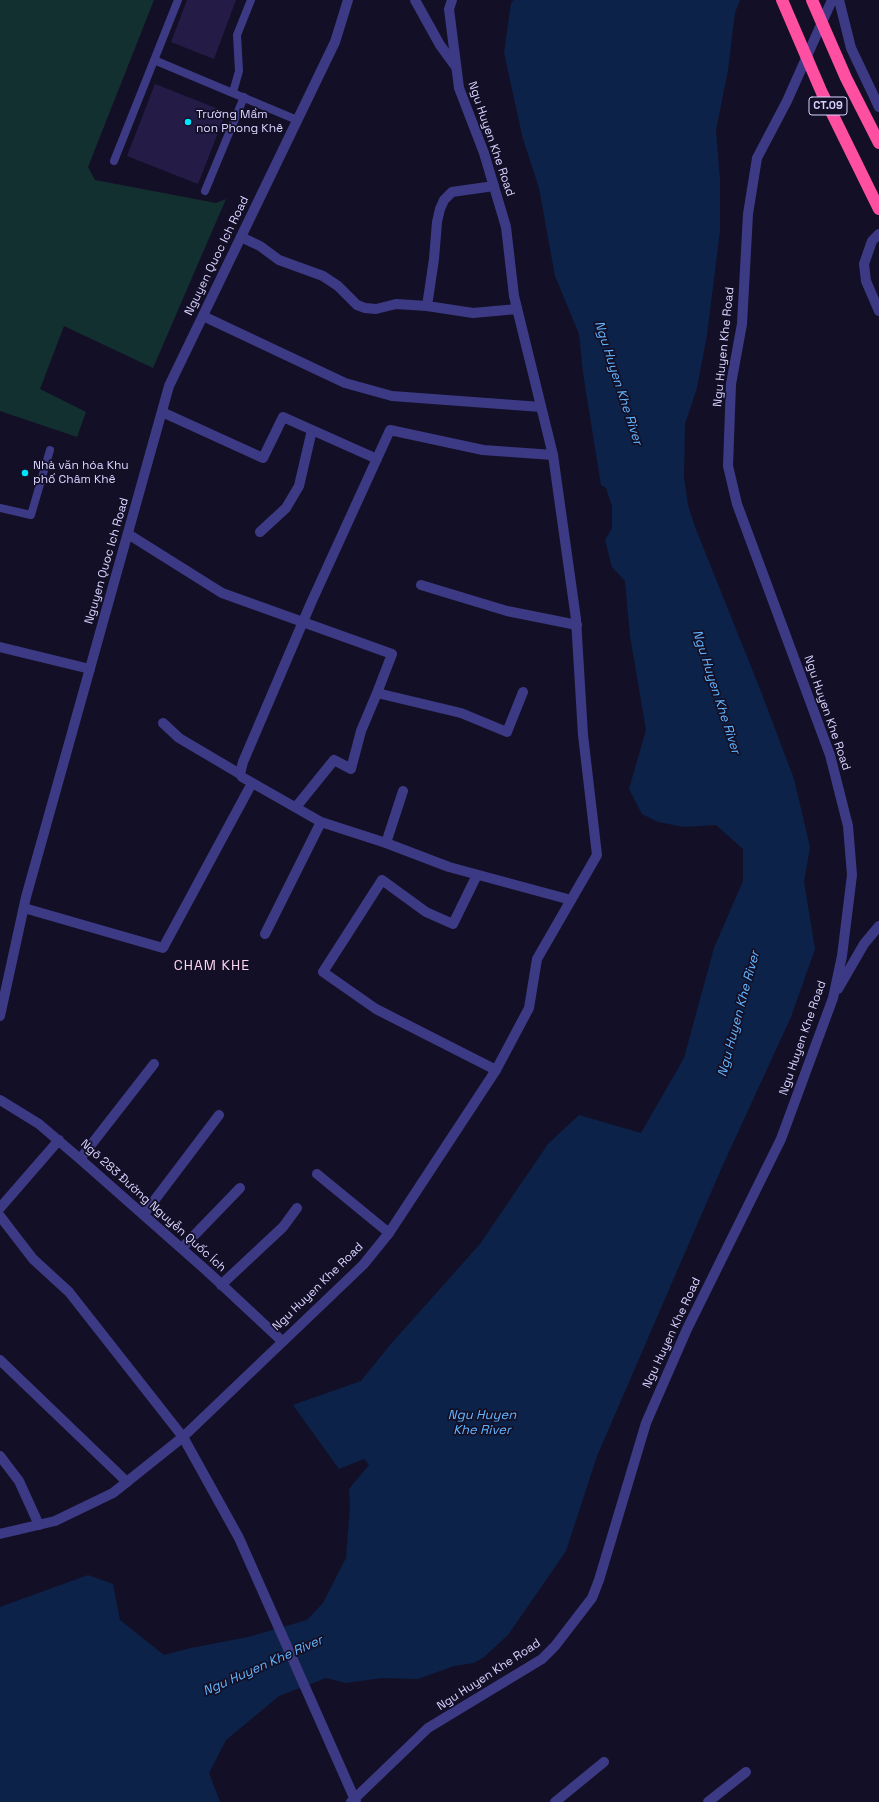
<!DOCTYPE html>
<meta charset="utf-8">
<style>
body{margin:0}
canvas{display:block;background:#130f26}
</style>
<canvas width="879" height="1802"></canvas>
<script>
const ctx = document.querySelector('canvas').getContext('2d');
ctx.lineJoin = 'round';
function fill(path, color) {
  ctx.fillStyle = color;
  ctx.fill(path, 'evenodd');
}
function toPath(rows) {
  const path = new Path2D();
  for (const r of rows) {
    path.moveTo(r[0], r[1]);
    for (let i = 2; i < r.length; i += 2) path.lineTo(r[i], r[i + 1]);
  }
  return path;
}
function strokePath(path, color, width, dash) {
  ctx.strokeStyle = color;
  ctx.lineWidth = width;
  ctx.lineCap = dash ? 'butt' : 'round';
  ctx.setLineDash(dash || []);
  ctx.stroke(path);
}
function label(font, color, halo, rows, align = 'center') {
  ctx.font = font + ' "Space Grotesk",sans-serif';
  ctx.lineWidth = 3.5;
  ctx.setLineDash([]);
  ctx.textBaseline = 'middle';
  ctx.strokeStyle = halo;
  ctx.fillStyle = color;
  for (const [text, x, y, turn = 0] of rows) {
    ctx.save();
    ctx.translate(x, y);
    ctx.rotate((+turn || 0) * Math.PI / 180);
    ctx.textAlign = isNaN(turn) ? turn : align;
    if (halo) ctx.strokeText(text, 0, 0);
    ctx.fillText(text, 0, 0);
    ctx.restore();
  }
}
const green = toPath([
 [0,0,154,0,88,167,95,180,216,203,226,199,153,368,64,326,40,389,86,412,77,437,0,411]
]);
const water = toPath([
 [514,0,740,0,735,13,728,70,716,130,720,180,720,231,707,335,697,388,685,424,684,477,688,505,695,527,760,689,794,779,810,847,804,882,815,949,791,1017,722,1167,597,1456,566,1551,508,1635,484,1657,474,1663,454,1666,418,1679,382,1678,346,1683,326,1678,279,1696,226,1740,209,1773,220,1802,0,1802,0,1607,88,1575,113,1584,120,1620,164,1655,191,1648,248,1637,307,1620,323,1603,346,1558,350,1506,349,1489,369,1465,364,1459,339,1469,293,1405,361,1381,390,1345,480,1244,548,1144,579,1115,641,1133,684,1058,714,948,743,881,743,849,716,825,684,827,658,822,642,814,629,789,646,730,630,636,625,581,612,567,605,540,612,528,612,506,606,488,601,485,583,373,579,334,555,276,539,188,523,139,504,53,511,3]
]);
const building = toPath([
 [187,0,236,0,214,59,171,42],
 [155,84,226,112,198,184,127,156]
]);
const service = toPath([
 [154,60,297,120],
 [233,92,239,71,237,35,251,0],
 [114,161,178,0],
 [205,191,244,97],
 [0,508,31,515,50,450]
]);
const minor = toPath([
 [415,0,440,45,456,67],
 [839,0,851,48,879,107],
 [879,234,872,241,864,264,866,281,879,311],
 [241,237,260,246,279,260,323,276,338,286,357,305,365,308,376,309,396,304,427,306,473,313,517,309],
 [427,306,434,259,437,222,440,209,444,200,452,192,494,186],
 [203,316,345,383,392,396,541,407],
 [162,412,263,458,283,417,377,459],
 [553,455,483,450,390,430,311,603,243,762,240,774,242,777,321,822,386,843,449,867,571,900],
 [260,532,286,508,299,486,312,430],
 [128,534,222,593,392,654,377,693,461,713,507,732,523,692],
 [421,585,507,611,577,625],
 [0,647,90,669],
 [163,723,179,738,240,774],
 [296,807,334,760,351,769,361,731,377,693],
 [386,843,403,791],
 [477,875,453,924,426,912,382,880,323,972,376,1009,496,1070],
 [24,908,163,948,252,783],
 [265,934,321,822],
 [838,989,864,944,879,926],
 [0,1100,39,1124,80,1159,207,1271,282,1341],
 [80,1159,154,1064],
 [317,1174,389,1233],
 [0,1208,59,1140],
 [144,1214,219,1115],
 [0,1216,33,1259,69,1292,183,1437,239,1538,356,1802],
 [182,1248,240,1188],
 [221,1285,283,1227,297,1208],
 [0,1360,127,1482],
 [0,1456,19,1481,39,1525],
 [351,1802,428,1728,542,1659,555,1646,592,1598,599,1580,646,1423,687,1329,781,1139,833,998,842,956,852,875,848,826,830,755,737,504,728,466,731,384,742,324,748,214,757,158,787,101,832,0],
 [555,1802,604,1762],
 [708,1802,746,1772]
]);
const tertiary = toPath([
 [0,1016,26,897,169,386,335,42,348,0],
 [0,1534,55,1521,113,1493,183,1437,363,1265,389,1233,496,1070,529,1008,537,959,597,855,583,735,576,619,553,455,514,296,506,227,484,153,459,88,449,9,452,0]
]);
const motorwayBridge = toPath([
 [782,0,822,93,879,209],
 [812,0,846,78,879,143]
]);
const markers = [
 [188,122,4,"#00e5ff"],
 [25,473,4,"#00e5ff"]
];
const shields = [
 [828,106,38]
];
const shieldNames = [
 ["CT.09",828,106]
];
const poiNames = [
 ["Trường Mầm",196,115],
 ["non Phong Khê",196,129],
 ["Nhà văn hóa Khu",33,466],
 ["phố Châm Khê",33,480]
];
const streetNames = [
 ["Ngu Huyen Khe Road",491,139,71],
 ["Nguyen Quoc Ich Road",217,256,-64],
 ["Ngu Huyen Khe Road",724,347,-84],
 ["Nguyen Quoc Ich Road",107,561,-74],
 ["Ngu Huyen Khe Road",827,713,71],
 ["Ngu Huyen Khe Road",803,1038,-71],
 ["Ngõ 283 Đường Nguyễn Quốc Ích",153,1206,42],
 ["Ngu Huyen Khe Road",318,1287,-44],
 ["Ngu Huyen Khe Road",672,1333,-65],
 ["Ngu Huyen Khe Road",489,1675,-33]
];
const waterNames = [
 ["Ngu Huyen Khe River",618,383,72],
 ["Ngu Huyen Khe River",716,692,72],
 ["Ngu Huyen Khe River",739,1014,-75],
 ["Ngu Huyen",482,1415],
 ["Khe River",482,1430],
 ["Ngu Huyen Khe River",263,1666,-24]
];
const quarterNames = [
 ["CHAM KHE",212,966]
];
fill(green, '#12302f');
fill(water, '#0c2248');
fill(building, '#241b47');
strokePath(service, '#3d3a85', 8);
strokePath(minor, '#3d3a85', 10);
strokePath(tertiary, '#3d3a85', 10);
strokePath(motorwayBridge, '#ff4fa3', 12);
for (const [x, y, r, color] of markers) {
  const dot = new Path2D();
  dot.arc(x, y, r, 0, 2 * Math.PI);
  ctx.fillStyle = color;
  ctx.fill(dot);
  strokePath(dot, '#130f26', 1.5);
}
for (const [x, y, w] of shields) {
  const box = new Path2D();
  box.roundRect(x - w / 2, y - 9, w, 18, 3);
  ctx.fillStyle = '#130f26';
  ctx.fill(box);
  strokePath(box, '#d9d4ff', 1);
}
label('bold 11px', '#d9d4ff', null, shieldNames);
label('12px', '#d9d4ff', '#130f26', poiNames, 'left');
label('12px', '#d9d4ff', '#130f26', streetNames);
label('italic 13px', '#62b6ff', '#130f26', waterNames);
ctx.letterSpacing = '1px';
label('14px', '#ffd6f0', '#130f26', quarterNames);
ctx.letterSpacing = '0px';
</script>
